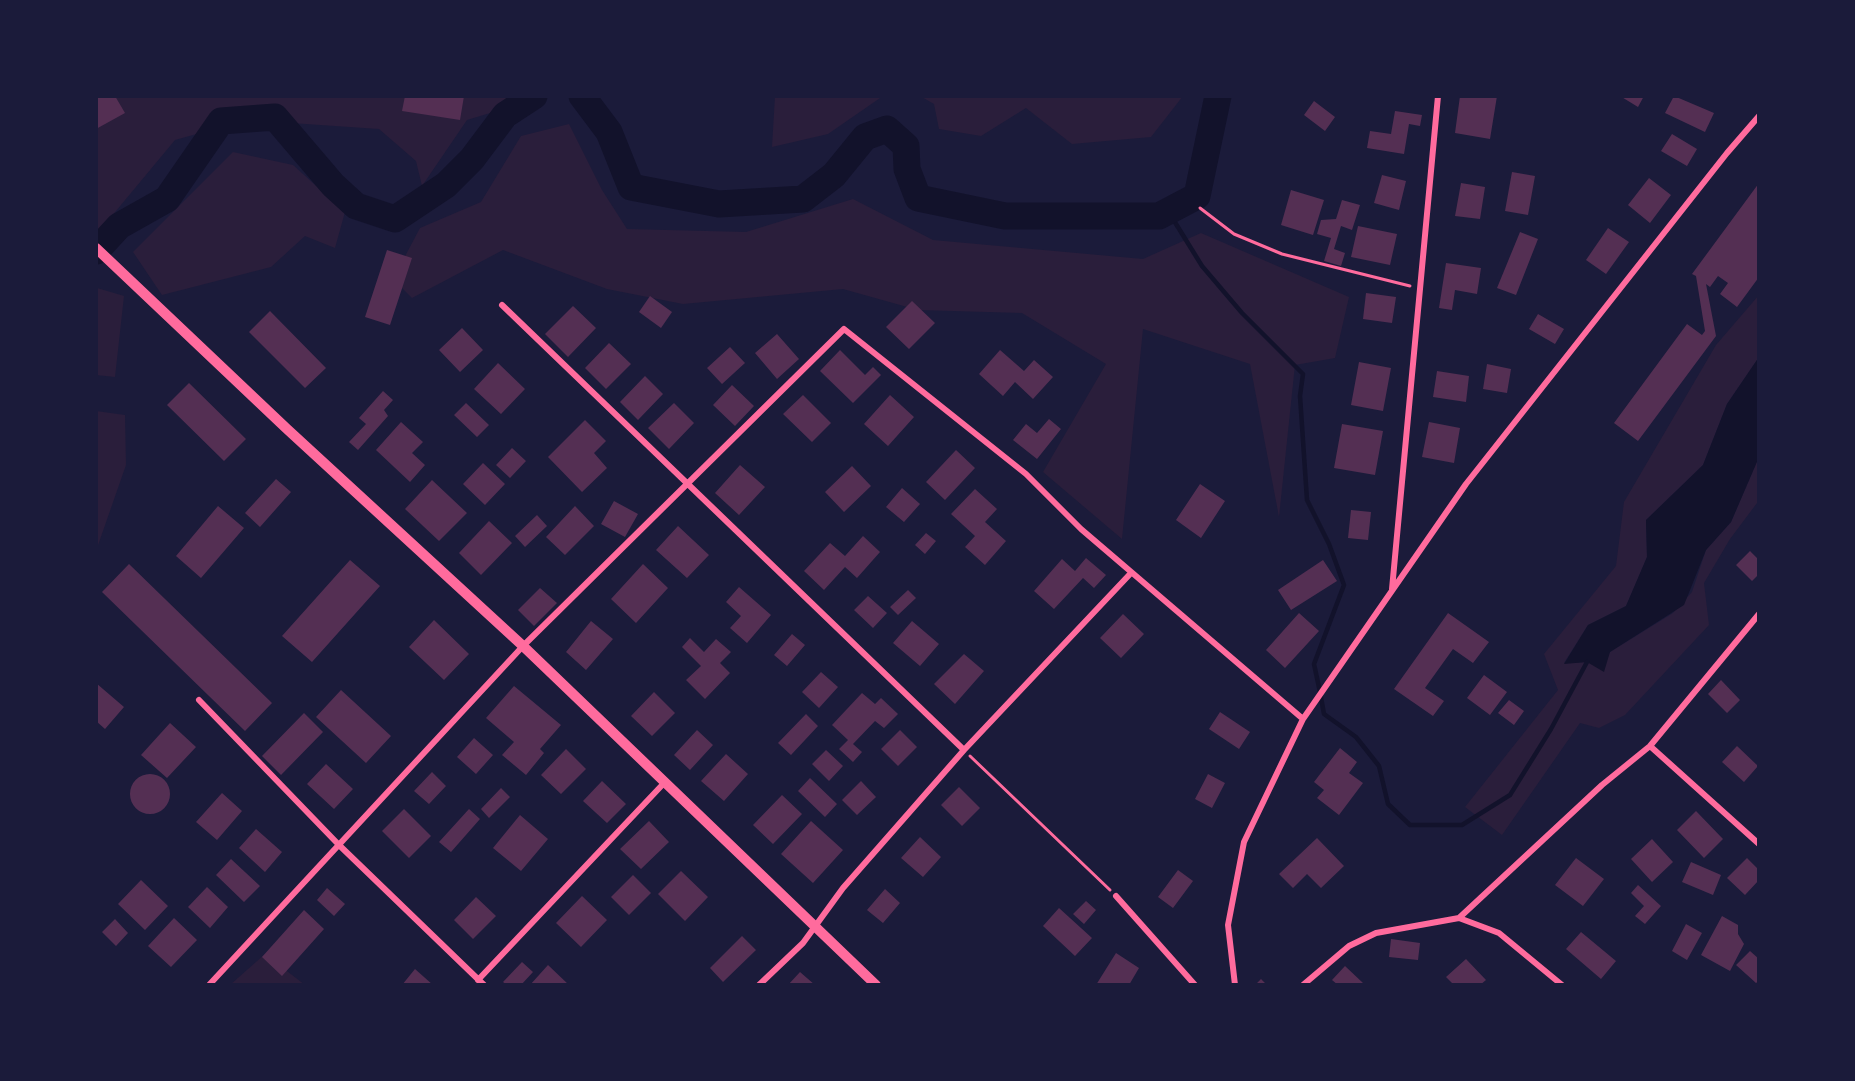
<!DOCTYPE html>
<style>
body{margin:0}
#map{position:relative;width:1855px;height:1081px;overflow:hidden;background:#1b1b3a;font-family:"PT Sans Narrow",sans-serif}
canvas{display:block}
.frame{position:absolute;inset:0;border:98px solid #1b1b3a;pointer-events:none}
</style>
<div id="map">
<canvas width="1855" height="1081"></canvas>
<div class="frame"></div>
</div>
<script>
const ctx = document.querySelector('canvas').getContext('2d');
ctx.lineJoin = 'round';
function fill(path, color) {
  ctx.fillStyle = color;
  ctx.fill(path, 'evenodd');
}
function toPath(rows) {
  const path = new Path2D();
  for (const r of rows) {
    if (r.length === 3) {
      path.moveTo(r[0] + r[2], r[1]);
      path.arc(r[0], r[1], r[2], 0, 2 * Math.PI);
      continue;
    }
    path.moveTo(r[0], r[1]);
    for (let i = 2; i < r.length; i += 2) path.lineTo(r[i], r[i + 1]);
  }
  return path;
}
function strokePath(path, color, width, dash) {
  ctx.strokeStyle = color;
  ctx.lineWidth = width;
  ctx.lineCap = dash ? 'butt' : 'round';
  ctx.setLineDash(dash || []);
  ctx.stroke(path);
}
const green = toPath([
 [96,96,546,96,467,120,422,186,416,161,379,129,247,120,175,140,96,235],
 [775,96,883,96,828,134,772,147],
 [920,96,1183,96,1151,137,1072,144,1026,108,981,136,939,129,934,104],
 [569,124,602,190,627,229,746,232,853,199,933,240,1143,259,1201,233,1349,297,1335,358,1295,365,1279,517,1250,364,1143,329,1122,539,1043,472,1106,364,1022,313,918,310,843,289,683,304,607,289,503,250,412,298,393,279,420,228,481,202,521,136],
 [233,152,293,165,345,212,335,248,305,236,271,267,162,295,133,252],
 [97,288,124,296,115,377,96,375],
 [1759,295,1759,357,1727,404,1703,465,1646,520,1647,557,1626,606,1588,625,1564,663,1587,662,1610,652,1673,613,1692,592,1706,550,1731,522,1759,457,1757,503,1730,539,1704,583,1709,625,1625,715,1599,728,1580,723,1502,835,1465,807,1558,690,1544,654,1616,566,1624,502,1716,345],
 [96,411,125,415,126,465,96,551],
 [265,954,305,985,230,985]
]);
const water = toPath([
 [1759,357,1759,457,1731,522,1706,550,1684,605,1610,652,1604,672,1587,662,1564,664,1588,625,1626,606,1647,557,1646,520,1703,465,1727,404]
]);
const stream = toPath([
 [1168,211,1202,266,1242,313,1303,374,1300,396,1307,500,1329,544,1344,585,1314,664,1320,692,1324,714,1356,737,1379,766,1388,804,1410,825,1462,825,1510,795,1551,729,1587,662]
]);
const river = toPath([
 [582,96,609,132,631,187,719,204,803,199,834,175,865,137,887,129,906,146,907,169,918,198,1005,216,1159,216,1197,196,1218,96],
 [96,251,119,226,167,199,221,121,275,117,333,185,356,206,395,219,446,185,472,159,505,115,534,96]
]);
const building = toPath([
 [96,96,115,96,125,113,96,129],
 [405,96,464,96,460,120,402,111],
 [1460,96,1497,96,1490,139,1455,133],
 [1620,96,1644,96,1638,107],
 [1674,96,1714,113,1705,132,1665,113],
 [1314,101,1335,117,1325,131,1304,115],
 [1395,111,1422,115,1420,126,1409,124,1404,154,1367,148,1370,131,1391,134],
 [1672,134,1697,149,1687,166,1661,151],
 [1512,172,1535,176,1528,215,1505,211],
 [1382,175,1406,181,1399,210,1374,203],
 [1649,178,1671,195,1650,223,1628,205],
 [1461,183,1485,187,1480,219,1455,216],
 [1759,183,1759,277,1737,307,1720,294,1728,283,1718,276,1710,287,1706,284,1716,336,1638,441,1614,423,1687,324,1702,335,1705,331,1696,276,1692,274],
 [1291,190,1324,200,1313,235,1281,225],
 [1342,200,1360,205,1352,230,1341,226,1334,249,1345,253,1341,266,1324,261,1331,238,1317,234,1321,220,1336,219],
 [1358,226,1397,234,1390,265,1351,257],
 [1608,228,1629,242,1606,274,1586,260],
 [1520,232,1538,239,1516,295,1497,288],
 [387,250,412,258,390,325,365,317],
 [1446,263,1481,268,1477,294,1455,290,1452,310,1439,308],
 [1366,293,1396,297,1392,323,1363,319],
 [650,296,672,312,661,328,639,312],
 [912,301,935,323,909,349,886,327],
 [573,306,596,328,568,357,545,334],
 [270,311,326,368,305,388,249,332],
 [1538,314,1564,329,1555,344,1529,329],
 [462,328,483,350,460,372,439,350],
 [777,334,799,359,777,379,755,353],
 [609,343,631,364,606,389,585,368],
 [730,347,745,363,722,384,707,368],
 [840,350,865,375,873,367,881,375,853,403,820,371],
 [1000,350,1024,371,1034,360,1053,377,1033,399,1015,382,1003,396,979,374],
 [1359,362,1391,368,1383,411,1351,405],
 [498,363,525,389,501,414,474,389],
 [1487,364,1511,369,1507,393,1483,389],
 [1437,371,1469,376,1466,402,1433,397],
 [645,376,663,394,638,420,620,402],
 [189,383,246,439,224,461,167,405],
 [732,385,754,406,735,426,713,405],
 [383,391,393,400,384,410,388,416,358,450,349,442,366,424,359,418],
 [803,395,831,423,812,442,783,414],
 [890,395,914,417,888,446,864,424],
 [466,403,489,425,477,437,454,415],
 [674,403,694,423,669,449,648,428],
 [1049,419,1061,429,1037,459,1013,440,1026,424,1037,433],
 [585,420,606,441,594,453,607,468,582,492,548,457],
 [401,422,423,442,412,453,425,465,410,482,376,450],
 [1429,422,1460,428,1454,463,1422,457],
 [1342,424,1383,431,1375,475,1334,468],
 [512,448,526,461,510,478,496,465],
 [956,450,975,468,945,500,926,482],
 [483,463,505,484,485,505,463,484],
 [740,465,765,487,739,515,715,493],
 [852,466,871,486,844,512,825,492],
 [276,479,291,492,260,527,245,513],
 [432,480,467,513,439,541,405,509],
 [1200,484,1225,501,1201,538,1176,520],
 [902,488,920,504,904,522,886,507],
 [975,489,997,509,985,522,1006,541,985,565,965,547,975,536,951,514],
 [614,501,638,514,625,537,601,524],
 [218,506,244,528,201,578,176,556],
 [575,506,594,526,565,555,546,537],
 [1351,510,1371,512,1368,540,1348,538],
 [537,515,547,526,525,547,515,536],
 [489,521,512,543,481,575,459,553],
 [678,526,709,555,687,578,656,550],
 [926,533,936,541,925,554,915,545],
 [863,536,880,552,857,578,845,567,824,590,804,571,830,543,845,556],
 [1750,551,1759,560,1759,574,1752,581,1736,565],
 [1086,558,1106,575,1094,588,1083,578,1054,609,1034,591,1062,559,1075,571],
 [350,560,380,586,312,662,282,636],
 [1323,560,1337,581,1291,610,1278,590],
 [129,564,272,703,245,731,102,592],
 [643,564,668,588,636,623,611,599],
 [739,587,771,615,747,643,730,628,741,616,726,602],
 [540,588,557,603,534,626,518,610],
 [908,590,916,598,898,615,890,607],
 [868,596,887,613,873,628,854,610],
 [1299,613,1319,631,1285,668,1266,650],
 [1448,613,1489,642,1473,663,1453,649,1425,688,1444,701,1433,716,1394,689],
 [1123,614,1144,634,1121,658,1100,638],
 [434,620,469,654,444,680,409,647],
 [591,621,613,639,586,670,566,652],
 [912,621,939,644,920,666,893,643],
 [792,634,805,645,787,666,774,655],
 [690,638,704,652,716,639,731,652,720,663,730,673,705,699,686,680,701,666,682,647],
 [964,654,984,671,955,704,934,684],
 [821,672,838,687,819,708,802,692],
 [1484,675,1507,692,1490,715,1467,698],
 [1721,680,1740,700,1727,713,1708,694],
 [96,683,124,707,105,729,96,721],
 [514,686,561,725,540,749,544,753,526,775,502,755,514,742,486,718],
 [341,690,391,736,366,763,316,717],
 [654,692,675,713,652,736,631,716],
 [862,693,875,704,881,698,898,714,884,728,875,721,853,744,862,752,853,762,839,749,848,740,832,725],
 [1509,700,1524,711,1514,725,1498,713],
 [1220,712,1250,732,1239,749,1209,729],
 [304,713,323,732,281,775,262,756],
 [806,714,818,726,791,755,778,743],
 [170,723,196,747,167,778,141,755],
 [697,730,713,745,690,770,674,755],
 [900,730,917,747,898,766,881,749],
 [474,738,493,755,476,774,457,757],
 [1737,746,1758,766,1744,782,1722,762],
 [1340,748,1357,762,1349,773,1363,783,1339,815,1317,798,1324,790,1314,782],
 [566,749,586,769,561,794,541,775],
 [826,750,843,766,829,781,812,764],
 [726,754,748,774,724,801,701,781],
 [326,764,353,789,334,809,307,784],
 [432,772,446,786,429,804,414,791],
 [1208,774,1225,783,1212,808,1195,799],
 [150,794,20],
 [810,778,837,804,825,817,798,791],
 [602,781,626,804,607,823,583,801],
 [861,781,876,797,857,815,842,800],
 [959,787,980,808,962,826,941,805],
 [501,788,510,797,489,818,481,809],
 [222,793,242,811,217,840,196,822],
 [782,795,802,814,773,844,753,825],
 [404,809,431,836,409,858,382,831],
 [469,809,480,819,451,852,439,842],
 [1696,811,1723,839,1704,858,1677,830],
 [520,815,548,839,521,871,493,848],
 [649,821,669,842,641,869,620,849],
 [811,821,843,850,813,883,781,854],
 [256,829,282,852,265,872,239,848],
 [920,837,941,857,923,877,901,858],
 [1317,838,1344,866,1321,888,1307,874,1293,888,1279,874],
 [1652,839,1673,862,1652,882,1631,859],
 [1576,858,1604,879,1583,906,1555,885],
 [1747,858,1759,870,1759,880,1745,895,1727,878],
 [231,859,260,886,244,902,216,875],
 [1691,862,1721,875,1713,895,1682,882],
 [1178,870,1193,881,1173,908,1158,897],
 [681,871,708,897,685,921,658,894],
 [633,875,651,893,629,915,611,897],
 [141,880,168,906,145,930,118,904],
 [1638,885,1661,906,1645,924,1635,916,1644,906,1631,893],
 [207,887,228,907,210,928,188,907],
 [327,888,345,904,334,916,317,900],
 [885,889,900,903,883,923,867,910],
 [582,896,607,920,581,947,556,923],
 [476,897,496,916,473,939,454,920],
 [1086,901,1096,910,1084,924,1073,914],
 [1059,908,1092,938,1075,956,1043,926],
 [304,910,324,929,282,976,262,957],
 [1722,916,1738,925,1738,934,1744,944,1730,971,1701,955],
 [174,918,197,940,171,967,148,946],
 [115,919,128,933,116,946,102,932],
 [1686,924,1702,933,1687,960,1672,951],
 [1581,932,1616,961,1601,979,1566,949],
 [742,936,756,950,723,982,710,968],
 [1391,939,1420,943,1418,960,1389,957],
 [1750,951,1759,959,1759,981,1756,983,1736,965],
 [1116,953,1139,968,1129,985,1096,985],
 [1466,959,1486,980,1480,985,1454,985,1446,977],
 [522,962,533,972,521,985,507,985,503,982],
 [548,965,569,985,530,985],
 [1345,966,1363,983,1361,985,1338,985,1332,980],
 [415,969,433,985,402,985],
 [800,972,815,985,788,985],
 [1261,979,1267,985,1255,985]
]);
const path = toPath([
 [1200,208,1234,234,1282,254,1410,286],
 [970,756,1110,890]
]);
const minor = toPath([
 [502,305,964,750],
 [1392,589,1438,96],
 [199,700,339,845,484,985],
 [1650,746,1759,844],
 [1116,896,1195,985],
 [1459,918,1499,933,1562,985],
 [478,980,665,782],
 [209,985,523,646,844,329,1026,474,1081,529,1303,719],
 [759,985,803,943,843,888,964,750,1131,573],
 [1235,985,1228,925,1244,842,1303,719,1466,484,1727,153,1759,116],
 [1303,985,1349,946,1376,933,1459,918,1602,785,1650,746,1759,614]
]);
const tertiary = toPath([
 [96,248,287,429,523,646,876,985]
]);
fill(green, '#2a1e3b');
fill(water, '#12122b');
strokePath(stream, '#12122b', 4.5);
strokePath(river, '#12122b', 27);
fill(building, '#542f53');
strokePath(path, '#ff6b9d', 3);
strokePath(minor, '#ff6b9d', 6);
strokePath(tertiary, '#ff6b9d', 10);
</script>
